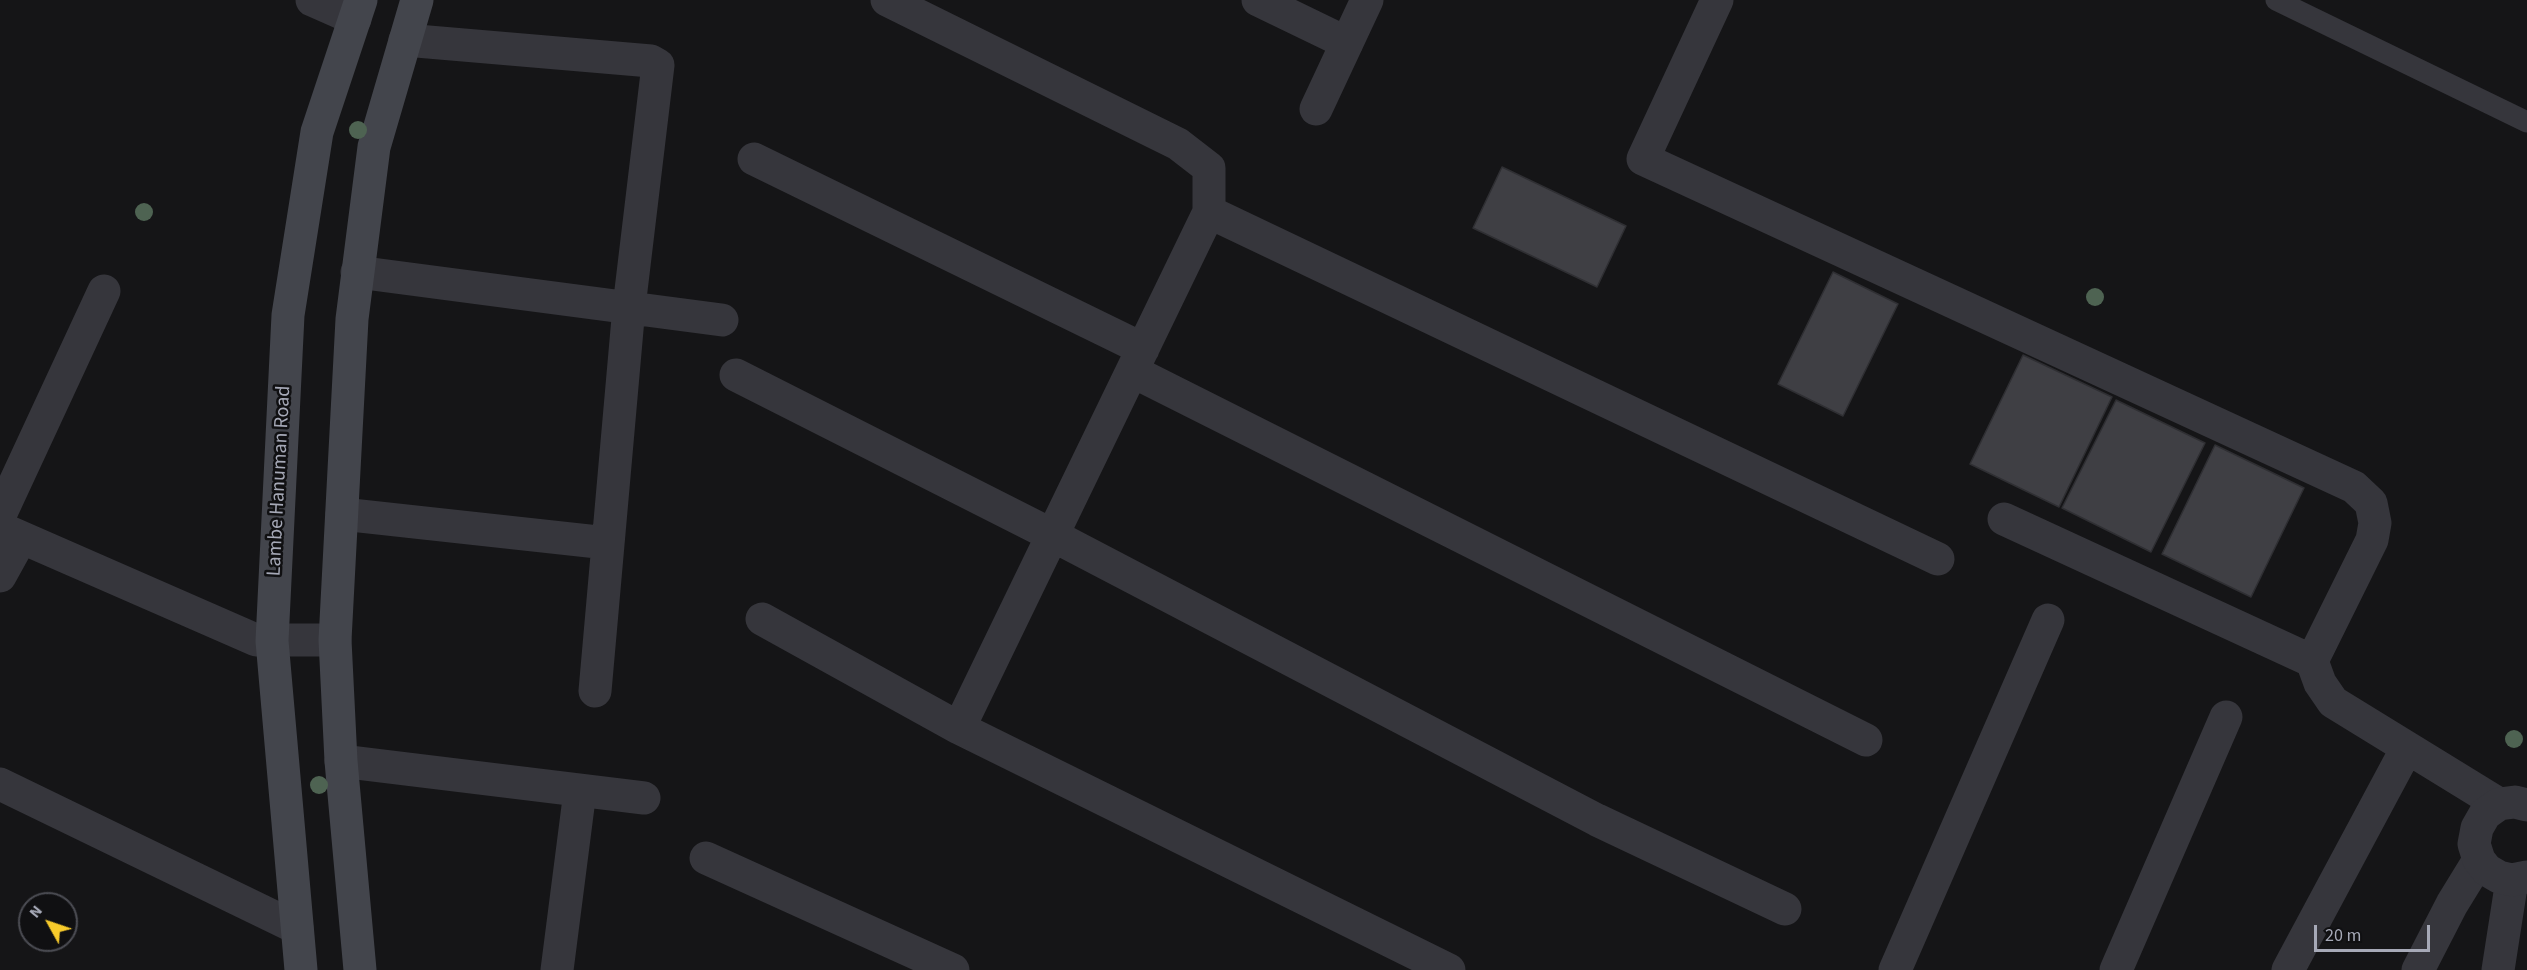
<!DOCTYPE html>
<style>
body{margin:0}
#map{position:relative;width:2527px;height:970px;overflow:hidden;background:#151517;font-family:"Source Sans 3",sans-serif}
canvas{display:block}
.north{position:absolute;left:18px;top:892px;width:60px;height:60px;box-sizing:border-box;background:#101012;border:2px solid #4c4d54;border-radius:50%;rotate:310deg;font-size:16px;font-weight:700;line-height:24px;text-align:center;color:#a6a9b7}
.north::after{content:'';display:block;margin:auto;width:21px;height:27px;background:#f8cb2b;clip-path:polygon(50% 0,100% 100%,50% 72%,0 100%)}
.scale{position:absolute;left:2314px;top:925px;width:116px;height:27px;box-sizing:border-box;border:3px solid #a6a9b7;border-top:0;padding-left:8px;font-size:18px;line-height:21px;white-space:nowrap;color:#a6a9b7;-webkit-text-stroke:4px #101012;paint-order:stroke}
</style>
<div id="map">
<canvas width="2527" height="970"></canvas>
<div class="north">N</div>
<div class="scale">20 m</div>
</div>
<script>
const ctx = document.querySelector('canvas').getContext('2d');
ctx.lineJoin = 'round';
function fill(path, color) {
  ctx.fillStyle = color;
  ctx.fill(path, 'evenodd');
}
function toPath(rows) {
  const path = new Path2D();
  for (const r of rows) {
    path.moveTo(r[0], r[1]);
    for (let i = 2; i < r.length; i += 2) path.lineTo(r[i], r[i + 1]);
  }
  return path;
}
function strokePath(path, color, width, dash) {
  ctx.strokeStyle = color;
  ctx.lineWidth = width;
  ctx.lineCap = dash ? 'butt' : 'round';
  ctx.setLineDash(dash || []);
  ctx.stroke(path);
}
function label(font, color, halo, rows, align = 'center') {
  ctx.font = font + ' "Source Sans 3",sans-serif';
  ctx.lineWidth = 5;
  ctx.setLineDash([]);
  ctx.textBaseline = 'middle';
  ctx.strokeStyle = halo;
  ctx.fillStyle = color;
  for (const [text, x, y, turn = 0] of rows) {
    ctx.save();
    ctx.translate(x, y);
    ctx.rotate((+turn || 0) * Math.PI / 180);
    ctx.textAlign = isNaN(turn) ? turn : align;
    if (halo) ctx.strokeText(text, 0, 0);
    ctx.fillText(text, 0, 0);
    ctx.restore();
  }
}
const building = toPath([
 [1502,167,1626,226,1597,287,1473,228,1502,167],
 [1833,272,1898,304,1843,416,1778,384,1833,272],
 [2023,355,2112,397,2059,507,1970,464,2023,355],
 [2116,400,2205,443,2151,552,2062,508,2116,400],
 [2215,445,2304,488,2251,597,2162,554,2215,445]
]);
const service = toPath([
 [2276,0,2527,122]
]);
const minor = toPath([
 [312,0,355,19],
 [887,0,1178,144,1209,168,1209,212,959,728],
 [1258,0,1347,43],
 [1717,0,1643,159,2354,487,2371,503,2375,523,2372,540,2312,661,2320,683,2333,702,2499,804],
 [405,40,651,61,658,65,629,307,595,691],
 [1316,109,1367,0],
 [754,159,1143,349],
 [1209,212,1938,559],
 [357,272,722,320],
 [1132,371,1866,740],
 [736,375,1052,535,1597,820,1785,909],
 [342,514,607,543],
 [0,515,104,291],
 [2004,519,2312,661],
 [0,528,256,640,335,640],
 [0,576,21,538],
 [762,619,959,728,1449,970],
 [341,761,644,798],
 [0,784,297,928],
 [706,858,953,970],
 [557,970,580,791],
 [1895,970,2048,620],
 [2116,970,2226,717],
 [2288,970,2407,748],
 [2418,970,2452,904,2479,860],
 [2498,970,2512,880]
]);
const tertiary = toPath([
 [2527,805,2515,802,2499,804,2485,814,2477,828,2474,844,2479,860,2487,870,2499,877,2512,880,2527,877]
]);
const secondary = toPath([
 [301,970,272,641,288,315,317,132,361,0],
 [360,970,341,761,335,640,352,319,374,147,417,0]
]);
const trees = [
 [358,130],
 [144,212],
 [2095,297],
 [2514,739],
 [319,785]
];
const streetNames = [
 ["Lambe Hanuman Road",280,481,-87]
];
fill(building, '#3f3f44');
strokePath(building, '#2f2f33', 1.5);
strokePath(service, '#36363c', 21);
strokePath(minor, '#36363c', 33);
strokePath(tertiary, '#36363c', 33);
strokePath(secondary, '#43454c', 33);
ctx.fillStyle = '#4e6352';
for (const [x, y] of trees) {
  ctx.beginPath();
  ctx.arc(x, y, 9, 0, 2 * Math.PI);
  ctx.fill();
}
label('20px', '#a6a9b7', '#101012', streetNames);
</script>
